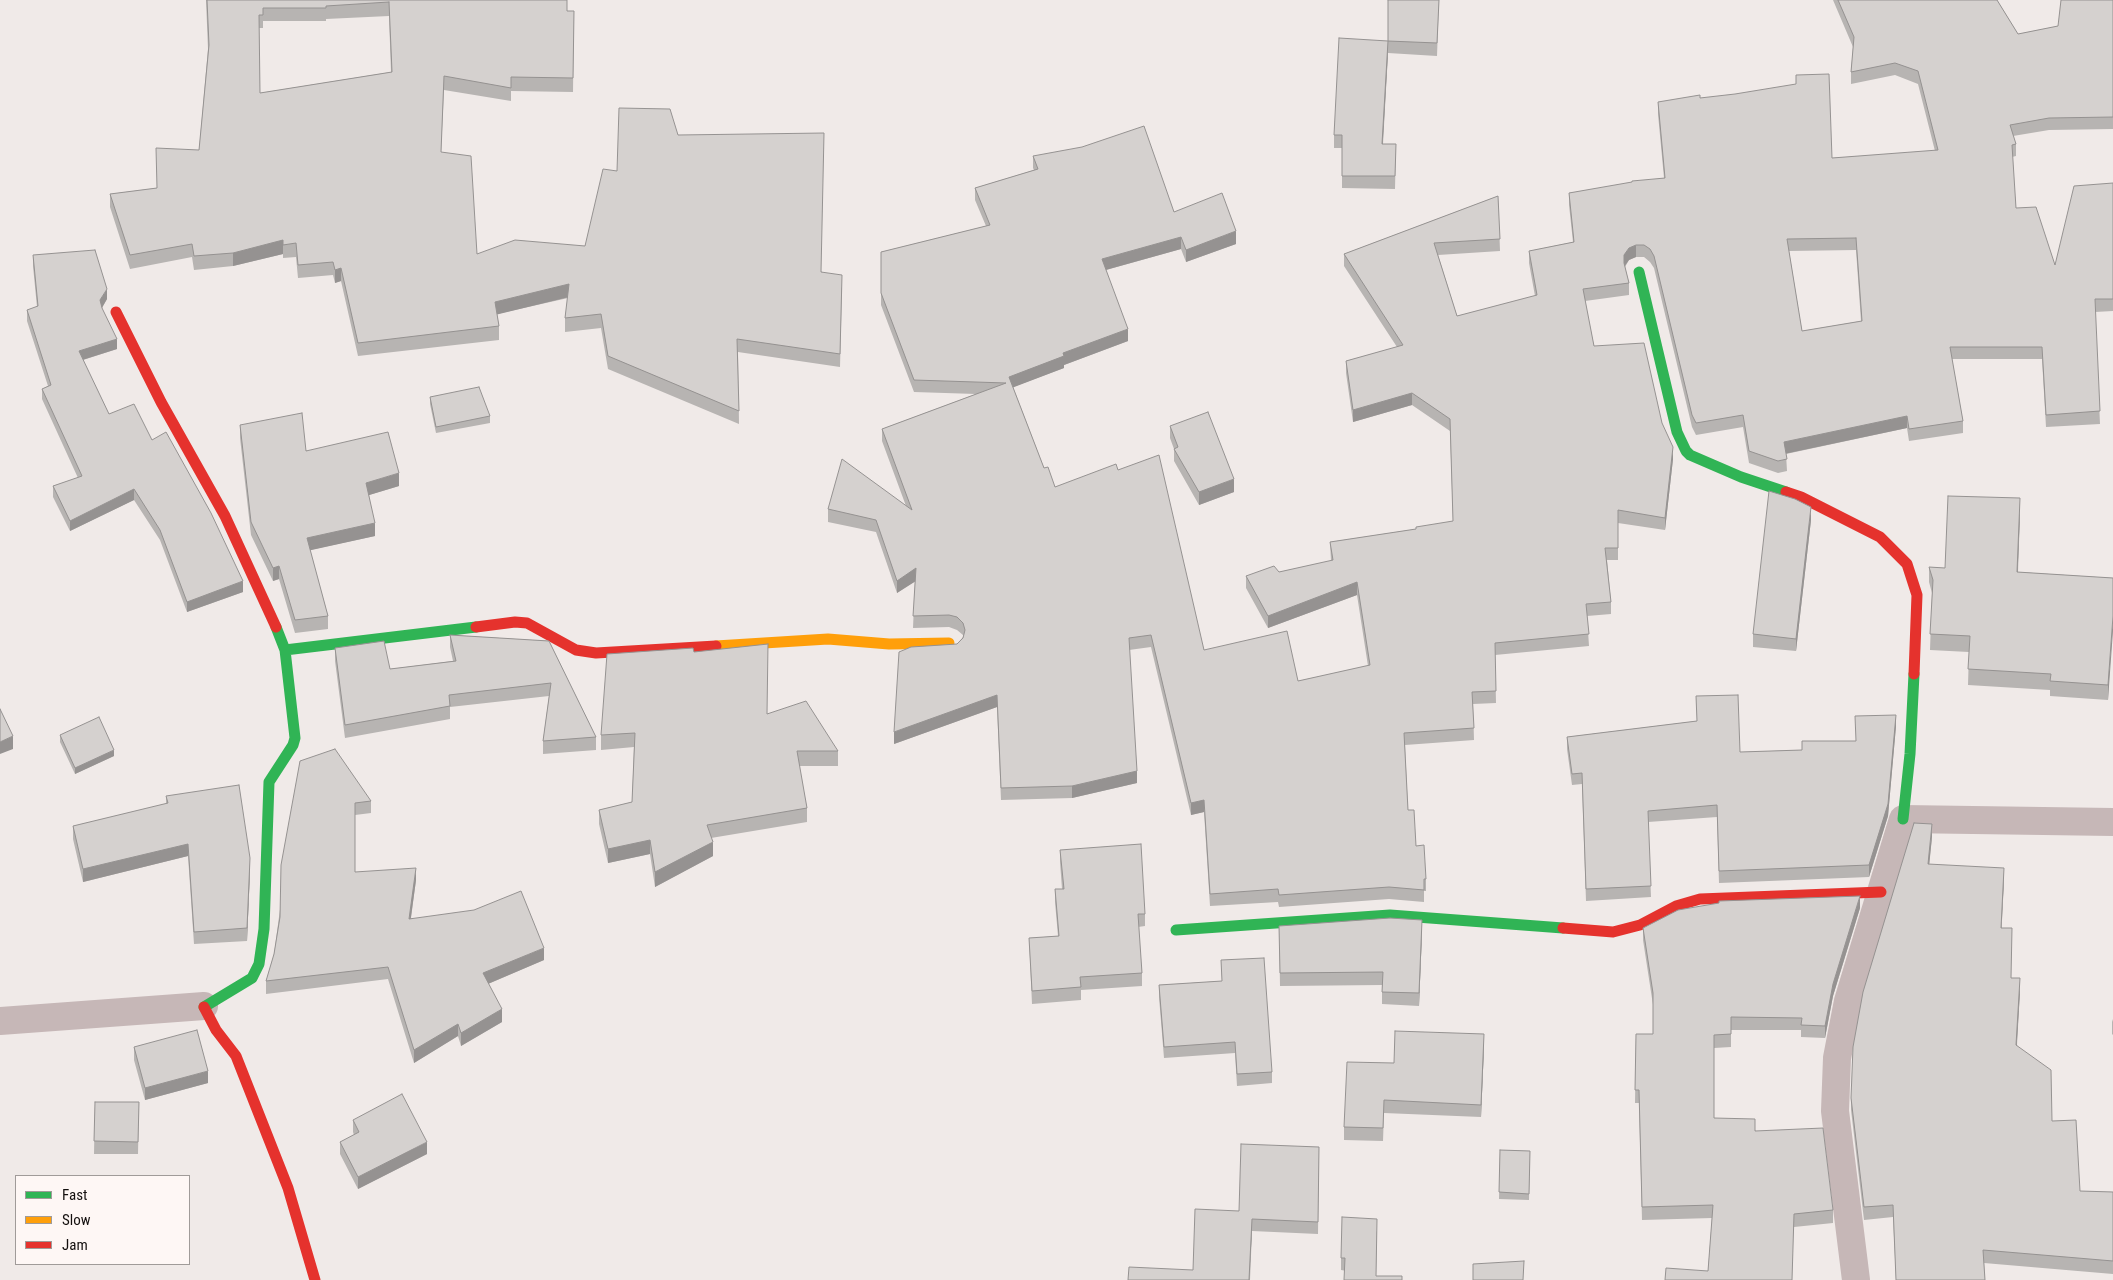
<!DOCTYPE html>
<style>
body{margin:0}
#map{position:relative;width:2113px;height:1280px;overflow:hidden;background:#f0eae8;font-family:"Roboto Condensed",sans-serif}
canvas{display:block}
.legend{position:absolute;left:15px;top:1175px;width:175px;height:90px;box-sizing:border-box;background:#fef7f5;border:1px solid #a09b99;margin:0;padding:6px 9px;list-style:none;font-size:15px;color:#14100f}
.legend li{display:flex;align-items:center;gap:10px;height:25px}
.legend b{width:25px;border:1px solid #a09b99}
</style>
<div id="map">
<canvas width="2113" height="1280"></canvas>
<ul class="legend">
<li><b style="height:6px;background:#30b455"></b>Fast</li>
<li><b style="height:6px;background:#ff9f0a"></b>Slow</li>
<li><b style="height:6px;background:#e5322d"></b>Jam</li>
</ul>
</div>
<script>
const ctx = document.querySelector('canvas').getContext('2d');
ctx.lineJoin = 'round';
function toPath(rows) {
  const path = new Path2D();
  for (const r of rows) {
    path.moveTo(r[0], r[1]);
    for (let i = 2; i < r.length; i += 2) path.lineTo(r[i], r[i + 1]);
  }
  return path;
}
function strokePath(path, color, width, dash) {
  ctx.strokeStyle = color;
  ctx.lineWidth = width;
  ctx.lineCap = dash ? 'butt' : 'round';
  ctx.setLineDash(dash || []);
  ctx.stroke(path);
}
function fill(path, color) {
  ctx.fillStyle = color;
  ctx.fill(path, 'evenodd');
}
const street = toPath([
 [0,1021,204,1006],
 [1856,1280,1835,1111,1837,1058,1848,1001,1903,819,2113,822]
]);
const fast = toPath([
 [1639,272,1677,432,1686,451,1690,455,1741,477,1786,492],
 [285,650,476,627],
 [1903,819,1910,754,1914,674],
 [1176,930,1390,915,1563,928],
 [204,1007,252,978,259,964,264,929,269,782,293,745,295,738,285,650,276,627]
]);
const slow = toPath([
 [716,646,828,639,889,644,949,643]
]);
const jam = toPath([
 [116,312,161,402,225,516,276,627],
 [1786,492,1801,497,1880,537,1907,564,1917,595,1914,674],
 [476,627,515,622,527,623,576,650,596,653,716,646],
 [1563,928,1613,932,1640,925,1676,906,1700,899,1881,892],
 [204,1007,216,1030,236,1056,288,1188,315,1280]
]);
const wall = toPath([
 [206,0,567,0,567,11,574,11,573,92,511,91,511,101,444,90,441,152,477,254,585,246,617,171,678,135,822,272,842,288,840,367,738,352,739,424,608,369,601,328,565,332,565,318,568,298,497,314,499,326,499,340,358,356,341,281,335,283,333,275,298,278,296,257,283,258,283,254,233,266,194,270,192,257,130,269,110,207,110,194,157,188,199,150,208,49],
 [389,16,391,72,260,93,259,28,263,28,263,21,326,21,326,19],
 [1439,0,1437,56,1388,53,1383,144,1396,144,1395,189,1342,188,1342,148,1334,148,1334,135,1388,41],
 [1833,0,1997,0,2018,34,2058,26,2113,0,2113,129,2049,130,2013,136,2016,144,2016,156,2012,157,2016,208,2055,265,2113,183,2113,311,2095,312,2100,424,2046,427,2042,359,1952,359,1963,421,1963,433,1909,441,1907,428,1786,454,1787,471,1778,473,1749,463,1743,427,1696,435,1692,427,1654,268,1650,262,1644,257,1636,257,1629,260,1625,267,1629,283,1629,295,1585,301,1594,346,1662,423,1673,459,1665,530,1618,523,1618,560,1607,560,1611,602,1611,614,1587,616,1589,646,1495,655,1496,703,1473,704,1474,740,1405,745,1408,810,1416,846,1426,879,1426,891,1424,891,1424,902,1389,899,1279,907,1278,902,1210,906,1204,812,1191,815,1151,647,1129,650,1137,783,1072,798,1001,800,997,707,894,744,957,644,963,637,963,635,957,630,949,627,913,628,915,581,897,593,876,532,828,522,828,509,906,506,882,441,882,429,976,394,914,392,881,305,881,252,986,226,975,200,975,188,1034,170,1033,168,1033,156,1174,212,1236,244,1186,262,1181,249,1106,270,1128,341,1064,365,1064,368,1013,387,1044,468,1055,487,1118,470,1204,650,1298,681,1368,666,1357,595,1268,628,1246,588,1246,576,1279,572,1331,561,1330,542,1416,529,1453,521,1450,431,1412,405,1353,422,1346,373,1346,361,1397,347,1344,266,1344,254,1498,196,1500,251,1438,255,1457,316,1535,296,1529,263,1529,251,1573,242,1569,205,1569,193,1664,178,1658,114,1658,102,1700,98,1832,158,1935,151,1918,84,1895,75,1851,84,1851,72,1853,47],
 [1856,250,1861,321,1802,331,1789,251],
 [33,255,107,299,102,308,117,349,83,360,109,414,152,440,243,592,187,612,160,540,134,500,70,531,53,497,53,486,78,478,42,399,42,389,48,386,27,321,27,310,37,307,33,266],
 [430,397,490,416,490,423,436,433,430,404],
 [240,425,399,486,369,495,375,536,310,550,328,616,328,629,295,633,279,579,273,581,251,535,240,438],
 [1170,426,1234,492,1199,505,1174,461,1174,449,1170,438],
 [2020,514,2018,572,2113,578,2108,700,2050,696,2050,690,1968,685,1969,652,1930,650,1932,593,1929,582,1929,567,1945,568],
 [1811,520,1796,651,1753,647,1753,634],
 [450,635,549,641,596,737,596,750,543,754,543,741,549,696,450,707,450,719,345,738,335,661,335,648,390,669,453,661,450,647],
 [1696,696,1740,752,1802,750,1856,741,1896,726,1888,816,1869,877,1719,883,1717,817,1648,822,1651,897,1586,901,1582,784,1572,785,1567,749,1567,737,1697,721],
 [768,714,838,751,838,766,799,766,807,808,807,822,711,838,713,856,655,887,650,854,608,863,599,824,599,810,632,802,634,747,601,750,601,735],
 [60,735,114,756,75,774,60,742],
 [300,761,371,801,371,813,355,815,355,872,416,880,411,918,544,960,488,984,502,1022,461,1046,458,1036,414,1063,388,979,266,994,266,981,274,954],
 [166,796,250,871,247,941,194,944,188,856,83,882,73,839,73,826,166,804],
 [1932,837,1929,864,2004,880,2001,928,2011,978,2020,991,2017,1045,2052,1121,2080,1191,2113,1192,2113,1274,1984,1263,1985,1280,1896,1280,1893,1217,1864,1220,1851,1110,1851,1098],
 [1060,850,1145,914,1145,926,1138,927,1142,973,1142,986,1081,990,1081,1000,1032,1004,1029,938,1058,936,1055,902,1055,889,1062,889,1060,862],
 [1860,908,1833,996,1825,1038,1801,1037,1801,1030,1731,1030,1731,1047,1714,1048,1714,1118,1755,1130,1833,1210,1833,1223,1794,1227,1708,1271,1712,1218,1642,1220,1639,1103,1635,1103,1636,1034,1653,1034,1653,1005,1643,940,1643,928],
 [1279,926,1422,933,1419,1006,1382,1004,1382,985,1280,986],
 [1221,960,1272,1072,1272,1083,1237,1086,1235,1053,1164,1058,1159,997,1159,985,1222,981],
 [2113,1019,2113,1035,2112,1034,2112,1022],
 [134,1047,208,1083,145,1100,134,1060],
 [1484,1047,1481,1117,1384,1113,1383,1141,1344,1140,1344,1127,1394,1063],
 [95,1102,139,1102,138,1154,94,1154],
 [353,1120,427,1154,358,1189,340,1154,340,1142,354,1135,353,1132],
 [1319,1147,1318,1234,1252,1231,1250,1280,1128,1280,1193,1270,1239,1211],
 [1500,1150,1530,1151,1529,1200,1499,1199],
 [1377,1231,1376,1276,1341,1270,1341,1258]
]);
const shadedWall = toPath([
 [1388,41,1388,53,1382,156,1382,144],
 [1236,231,1236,244,1186,262,1186,250],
 [1181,237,1181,249,1102,271,1102,259],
 [283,240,283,254,233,266,233,253],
 [1636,245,1636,257,1629,260,1624,267,1624,255,1629,248],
 [341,268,341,281,335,283,335,270],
 [569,284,569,297,495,315,495,302],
 [107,289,107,299,100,311,100,300],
 [1128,329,1128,341,1064,365,1064,368,1009,389,1009,377,1063,353],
 [117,339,117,349,79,361,79,351],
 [1412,393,1412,405,1353,422,1353,410],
 [1907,416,1907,428,1784,454,1784,442],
 [1673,447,1673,459,1665,530,1665,518],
 [399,473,399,486,366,496,366,483],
 [1234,479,1234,492,1199,505,1199,492],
 [134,489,134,500,70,531,70,521],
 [2020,498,2020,514,2017,588,2017,572],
 [1811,507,1811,520,1796,651,1796,639],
 [375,523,375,536,307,551,307,538],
 [279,566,279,579,273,581,273,568],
 [916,568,916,581,897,593,897,581],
 [243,581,243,592,187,612,187,602],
 [1357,582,1357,595,1268,628,1268,616],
 [2113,616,2113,631,2108,700,2108,685],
 [997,695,997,707,894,744,894,732],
 [1896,715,1896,726,1888,816,1869,877,1869,865],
 [13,736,13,749,0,754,0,742],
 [114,750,114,756,75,774,75,768],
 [1137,771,1137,783,1072,798,1072,786],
 [1204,800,1204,812,1191,815,1191,803],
 [1932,824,1932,837,1928,877,1928,864],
 [650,840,650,854,608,863,608,849],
 [713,842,713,856,655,887,655,872],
 [188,844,188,856,83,882,83,869],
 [250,858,250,871,247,941,247,928],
 [416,868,416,880,409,931,409,919],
 [2004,868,2004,880,2001,940,2001,928],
 [1860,896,1860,908,1833,996,1825,1038,1825,1026,1833,984],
 [1422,920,1422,933,1419,1006,1419,993],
 [544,948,544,960,483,986,483,973],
 [2020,978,2020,991,2016,1057,2016,1045],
 [502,1009,502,1022,461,1046,461,1033],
 [458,1024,458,1036,414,1063,414,1050],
 [1484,1034,1484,1047,1481,1117,1481,1105],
 [208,1071,208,1083,145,1100,145,1088],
 [427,1142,427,1154,358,1189,358,1177],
 [1252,1219,1252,1231,1249,1280]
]);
const building = toPath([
 [207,0,567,0,567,11,574,11,573,78,511,77,511,88,444,76,441,152,471,156,477,254,515,240,585,246,603,169,617,171,619,108,670,109,678,135,824,133,821,272,842,275,840,354,737,339,739,411,608,356,601,314,565,318,569,284,495,302,499,326,358,343,341,268,335,270,333,262,298,265,296,243,283,245,283,240,233,253,194,256,192,244,130,255,110,194,157,188,156,148,199,150,209,45,207,0],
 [389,2,392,72,260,93,259,15,263,15,263,8,326,8,326,6,389,2],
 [1388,0,1439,0,1437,43,1388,41,1388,0],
 [1838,0,1997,0,2018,34,2058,26,2061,0,2113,0,2113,117,2049,118,2010,125,2016,144,2012,145,2016,208,2036,207,2055,265,2074,186,2113,183,2113,299,2095,299,2100,411,2046,415,2042,347,1950,347,1963,421,1909,429,1907,416,1784,442,1787,459,1778,461,1749,451,1743,415,1696,423,1692,415,1654,256,1650,249,1644,245,1636,245,1629,248,1624,255,1624,263,1629,283,1583,289,1594,346,1644,343,1662,423,1673,447,1665,518,1618,510,1618,548,1605,548,1611,602,1586,604,1589,634,1495,643,1496,691,1472,692,1474,728,1404,733,1408,810,1414,810,1416,846,1424,845,1426,879,1424,879,1424,890,1389,887,1279,895,1278,889,1210,894,1204,800,1191,803,1151,635,1129,638,1137,771,1072,786,1001,788,997,695,894,732,899,652,911,647,957,644,963,638,965,630,963,623,957,617,949,615,913,616,916,568,897,581,876,520,828,509,842,459,912,510,882,429,1006,383,914,380,881,293,881,252,990,225,975,188,1038,169,1033,156,1082,147,1144,126,1174,212,1222,193,1236,231,1186,250,1181,237,1102,259,1128,329,1063,353,1064,356,1009,377,1044,468,1048,467,1055,487,1116,464,1118,470,1159,455,1204,650,1287,631,1298,681,1370,665,1357,582,1268,616,1246,576,1274,566,1279,572,1333,560,1330,542,1416,529,1416,527,1453,521,1450,419,1412,393,1353,410,1346,361,1403,345,1344,254,1498,196,1500,239,1434,243,1457,316,1537,295,1529,251,1574,242,1569,193,1632,182,1632,181,1665,178,1658,102,1700,95,1700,98,1735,94,1796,84,1796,75,1829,74,1832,158,1938,150,1918,71,1895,63,1851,72,1854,37,1838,0],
 [1856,238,1862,321,1802,331,1787,239,1856,238],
 [1339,38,1388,41,1382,144,1396,144,1395,176,1342,176,1342,135,1334,135,1339,38],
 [95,250,107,289,100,300,102,308,117,339,79,351,109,414,134,404,152,440,166,432,211,513,243,581,187,602,160,530,134,489,70,521,53,486,82,476,42,389,51,385,27,310,38,306,33,255,95,250],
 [479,387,490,416,436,427,430,397,479,387],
 [1208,412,1234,479,1199,492,1174,449,1178,447,1170,426,1208,412],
 [302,413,306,451,388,432,399,473,366,483,375,523,307,538,328,616,295,620,279,566,273,568,251,522,240,425,302,413],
 [1769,491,1795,499,1811,507,1796,639,1753,634,1769,491],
 [1948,496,2020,498,2017,572,2113,578,2113,616,2108,685,2050,681,2051,674,1968,669,1970,636,1930,634,1933,580,1929,567,1945,568,1948,496],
 [450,635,549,641,596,737,543,741,551,683,449,695,450,706,345,725,335,648,384,641,390,669,456,661,450,635],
 [768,644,767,714,806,701,838,751,797,751,807,808,707,825,713,842,655,872,650,840,608,849,599,810,632,802,635,733,601,735,607,654,693,648,694,652,768,644],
 [1738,695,1740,752,1802,750,1802,741,1856,741,1855,716,1896,715,1888,804,1869,865,1719,871,1717,805,1648,811,1651,886,1586,889,1582,773,1572,774,1567,737,1697,721,1696,696,1738,695],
 [0,709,13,736,0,742,0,709],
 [99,717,114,750,75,768,60,735,99,717],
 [335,749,371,801,355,803,355,872,416,868,409,919,474,910,521,891,544,948,483,973,502,1009,461,1033,458,1024,414,1050,388,967,266,981,274,954,280,917,281,865,300,761,335,749],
 [239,785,250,858,247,928,194,932,188,844,83,869,73,826,168,803,166,796,239,785],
 [1914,823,1932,824,1928,864,2004,868,2001,928,2012,928,2011,978,2020,978,2016,1045,2051,1070,2052,1121,2076,1120,2080,1191,2113,1192,2113,1261,1983,1250,1985,1280,1896,1280,1893,1205,1864,1207,1851,1098,1853,1047,1863,992,1914,823],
 [1141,844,1145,914,1138,914,1142,973,1080,977,1081,987,1032,991,1029,938,1059,936,1055,889,1064,889,1060,850,1141,844],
 [1860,896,1833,984,1825,1026,1801,1025,1802,1018,1731,1017,1731,1034,1714,1035,1714,1118,1755,1119,1755,1131,1823,1128,1833,1210,1794,1214,1792,1280,1665,1280,1666,1268,1708,1271,1713,1205,1642,1207,1639,1090,1635,1090,1636,1034,1653,1034,1653,993,1643,928,1678,910,1719,903,1719,901,1860,896],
 [1390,918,1422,920,1419,993,1382,992,1383,972,1280,973,1279,926,1390,918],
 [1264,958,1272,1072,1237,1074,1235,1042,1164,1047,1159,985,1222,981,1221,960,1264,958],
 [197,1030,208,1071,145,1088,134,1047,197,1030],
 [1395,1031,1484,1034,1481,1105,1384,1100,1383,1128,1344,1127,1347,1062,1394,1063,1395,1031],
 [402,1094,427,1142,358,1177,340,1142,359,1132,353,1120,402,1094],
 [95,1102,139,1102,138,1142,94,1141,95,1102],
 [1241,1144,1319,1147,1318,1222,1252,1219,1249,1280,1128,1280,1129,1267,1193,1270,1195,1209,1239,1211,1241,1144],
 [1500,1150,1530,1151,1529,1194,1499,1192,1500,1150],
 [1342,1217,1377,1219,1376,1276,1402,1276,1402,1280,1344,1280,1345,1258,1341,1258,1342,1217],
 [1524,1261,1523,1280,1473,1280,1473,1264,1524,1261]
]);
strokePath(street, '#c6b7b7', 28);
strokePath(fast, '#30b455', 11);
strokePath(slow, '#ff9f0a', 11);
strokePath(jam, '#e5322d', 11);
fill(wall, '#b7b4b2');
fill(shadedWall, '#959291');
fill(building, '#d5d1cf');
strokePath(building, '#959291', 1);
</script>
